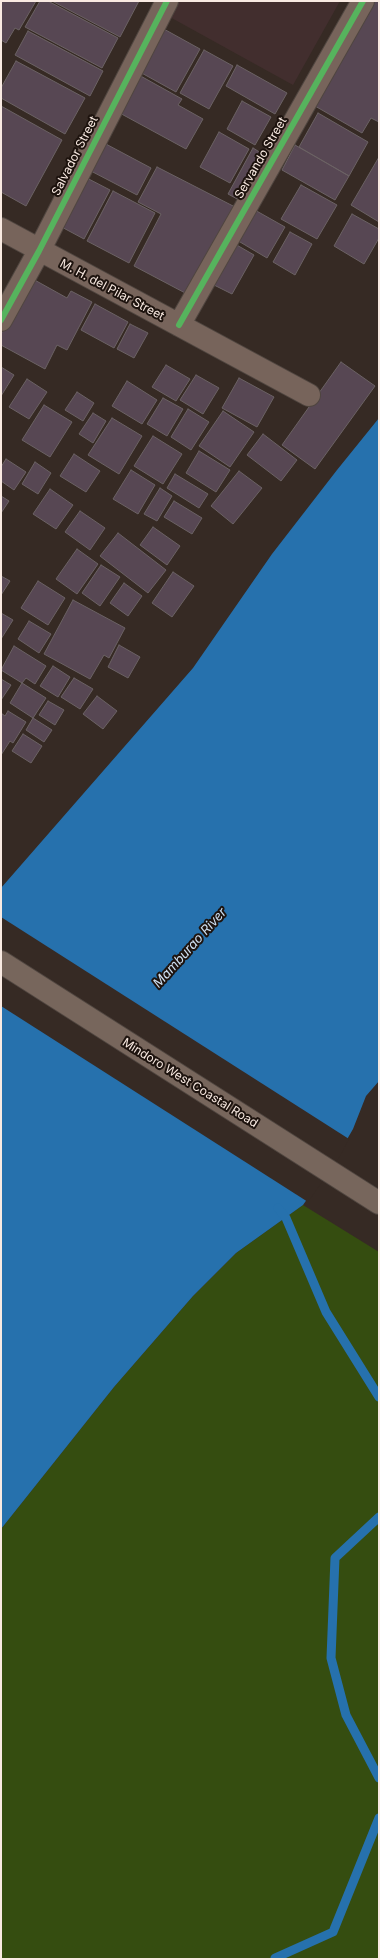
<!DOCTYPE html>
<style>
body{margin:0}
#map{position:relative;width:380px;height:1960px;overflow:hidden;background:#362a24;font-family:Inter,sans-serif}
canvas{display:block}
.frame{position:absolute;inset:0;border:2px solid #f9eae2;pointer-events:none}
</style>
<div id="map">
<canvas width="380" height="1960"></canvas>
<div class="frame"></div>
</div>
<script>
const ctx = document.querySelector('canvas').getContext('2d');
ctx.lineJoin = 'round';
function fill(path, color) {
  ctx.fillStyle = color;
  ctx.fill(path, 'evenodd');
}
function toPath(rows) {
  const path = new Path2D();
  for (const r of rows) {
    path.moveTo(r[0], r[1]);
    for (let i = 2; i < r.length; i += 2) path.lineTo(r[i], r[i + 1]);
  }
  return path;
}
function strokePath(path, color, width, dash) {
  ctx.strokeStyle = color;
  ctx.lineWidth = width;
  ctx.lineCap = dash ? 'butt' : 'round';
  ctx.setLineDash(dash || []);
  ctx.stroke(path);
}
function label(font, color, halo, rows, align = 'center') {
  ctx.font = font + ' Inter,sans-serif';
  ctx.lineWidth = 4;
  ctx.setLineDash([]);
  ctx.textBaseline = 'middle';
  ctx.strokeStyle = halo;
  ctx.fillStyle = color;
  for (const [text, x, y, turn = 0] of rows) {
    ctx.save();
    ctx.translate(x, y);
    ctx.rotate((+turn || 0) * Math.PI / 180);
    ctx.textAlign = isNaN(turn) ? turn : align;
    if (halo) ctx.strokeText(text, 0, 0);
    ctx.fillText(text, 0, 0);
    ctx.restore();
  }
}
const commercial = toPath([
 [176,1,340,1,293,85,168,16]
]);
const green = toPath([
 [303,1205,379,1252,379,1959,1,1959,1,1529,114,1387,193,1296,236,1253]
]);
const water = toPath([
 [379,418,379,1081,366,1096,353,1129,338,1155,303,1205,236,1253,193,1296,114,1387,1,1529,1,888,193,668,272,554,337,470]
]);
const pier = toPath([
 [1,917,349,1139,340,1156,308,1202,1,1006]
]);
const stream = toPath([
 [278,1208,286,1218,326,1312,379,1397],
 [379,1517,335,1558,331,1658,346,1715,379,1778],
 [275,1958,333,1932,379,1818]
]);
const building = toPath([
 [1,1,36,1,19,30,15,28,6,43,1,40,1,1],
 [40,1,48,1,118,38,102,68,25,27,40,1],
 [52,1,139,1,120,37,52,1],
 [373,1,379,1,379,122,371,118,362,133,315,106,373,1],
 [162,28,200,49,176,92,138,71,162,28],
 [28,31,103,71,90,96,15,55,28,31],
 [204,50,233,66,209,109,180,93,204,50],
 [16,61,85,98,65,134,1,98,1,88,16,61],
 [237,65,287,93,275,114,226,86,237,65],
 [137,74,182,99,178,105,203,119,186,149,116,111,137,74],
 [242,101,271,117,255,145,227,129,242,101],
 [1,106,62,140,26,206,1,192,1,106],
 [318,113,368,142,349,176,299,147,318,113],
 [219,132,249,149,230,183,200,167,219,132],
 [104,143,151,168,137,195,89,170,104,143],
 [295,145,349,176,335,200,282,170,295,145],
 [253,148,266,156,241,201,228,194,253,148],
 [379,157,379,222,351,205,379,157],
 [157,167,235,207,189,295,134,266,161,214,138,202,157,167],
 [81,175,110,190,84,239,56,224,81,175],
 [301,185,337,205,317,239,281,219,301,185],
 [113,191,155,213,129,263,87,241,113,191],
 [253,209,285,227,267,258,235,239,253,209],
 [352,214,379,229,379,238,364,264,334,246,352,214],
 [290,232,312,244,295,275,273,262,290,232],
 [235,244,254,255,232,294,212,284,235,244],
 [31,278,67,298,71,291,92,302,67,350,57,345,45,369,1,345,1,334,31,278],
 [95,304,128,322,114,348,81,330,95,304],
 [130,324,148,333,134,358,117,349,130,324],
 [341,362,375,386,315,469,282,445,341,362],
 [166,365,190,379,176,401,152,387,166,365],
 [1,367,14,375,1,396,1,367],
 [196,375,219,388,203,414,180,400,196,375],
 [239,378,274,397,257,427,222,408,239,378],
 [27,379,47,392,29,419,9,407,27,379],
 [127,381,157,400,142,424,112,406,127,381],
 [77,392,94,403,83,421,65,410,77,392],
 [163,398,183,409,167,436,147,424,163,398],
 [44,405,72,422,50,457,22,440,44,405],
 [188,409,209,422,191,450,171,437,188,409],
 [223,411,254,432,230,467,199,446,223,411],
 [93,413,106,421,93,443,79,434,93,413],
 [112,418,142,436,119,474,88,455,112,418],
 [263,434,297,460,281,481,247,455,263,434],
 [153,436,182,454,163,484,134,466,153,436],
 [199,451,230,470,216,492,186,473,199,451],
 [74,454,100,471,86,492,60,476,74,454],
 [6,459,26,472,14,490,1,481,1,467,6,459],
 [35,462,51,473,38,494,22,484,35,462],
 [131,470,155,485,138,514,113,499,131,470],
 [239,471,262,488,233,524,211,506,239,471],
 [175,474,208,494,199,508,167,488,175,474],
 [160,488,172,496,157,521,144,514,160,488],
 [50,489,73,505,56,529,33,514,50,489],
 [1,496,9,501,1,513,1,496],
 [174,501,202,518,192,534,164,517,174,501],
 [80,511,105,528,90,550,65,532,80,511],
 [153,527,180,546,167,565,140,545,153,527],
 [118,533,166,570,148,593,100,556,118,533],
 [77,549,98,564,77,594,56,579,77,549],
 [101,565,120,577,100,606,82,593,101,565],
 [173,572,194,586,172,617,152,603,173,572],
 [1,576,10,581,1,595,1,576],
 [38,581,65,598,48,625,21,608,38,581],
 [124,583,142,596,128,616,110,603,124,583],
 [73,600,125,628,109,658,104,655,90,679,44,654,73,600],
 [1,613,13,620,1,639,1,613],
 [29,621,51,634,39,653,18,639,29,621],
 [119,645,140,657,128,678,108,667,119,645],
 [14,646,46,666,35,684,26,678,22,683,1,670,14,646],
 [53,666,70,677,58,697,40,686,53,666],
 [74,678,93,689,80,709,61,697,74,678],
 [1,679,11,685,1,700,1,679],
 [22,683,46,698,33,718,10,703,22,683],
 [97,696,117,711,103,729,83,714,97,696],
 [48,701,64,710,55,725,39,715,48,701],
 [8,711,26,722,13,743,10,741,1,755,1,713,5,716,8,711],
 [33,718,52,730,44,742,26,730,33,718],
 [23,734,42,746,31,763,12,751,23,734]
]);
const minor = toPath([
 [1,229,309,395],
 [1,320,39,251,167,1],
 [179,325,363,1]
]);
const primary = toPath([
 [1,962,379,1203]
]);
const cycleway = toPath([
 [1,320,39,251,167,1],
 [179,325,363,1]
]);
const streetNames = [
 ["Salvador Street",75,156,-63],
 ["Servando Street",261,158,-60],
 ["M. H. del Pilar Street",112,290,28],
 ["Mindoro West Coastal Road",190,1083,32]
];
const waterNames = [
 ["Mamburao River",190,948,-48]
];
fill(commercial, '#422e2e');
fill(green, '#354d10');
fill(water, '#2671ad');
fill(pier, '#362a24');
strokePath(stream, '#2671ad', 9);
fill(building, '#574753');
strokePath(building, '#6b6264', 1);
strokePath(minor, '#504640', 24);
strokePath(primary, '#504640', 24);
strokePath(minor, '#77645b', 22);
strokePath(primary, '#77665c', 22);
strokePath(cycleway, '#56b35d', 6);
label('12px', '#f9eae2', '#1d130e', streetNames);
label('italic 13px', '#cfe1f3', '#1d130e', waterNames);
</script>
